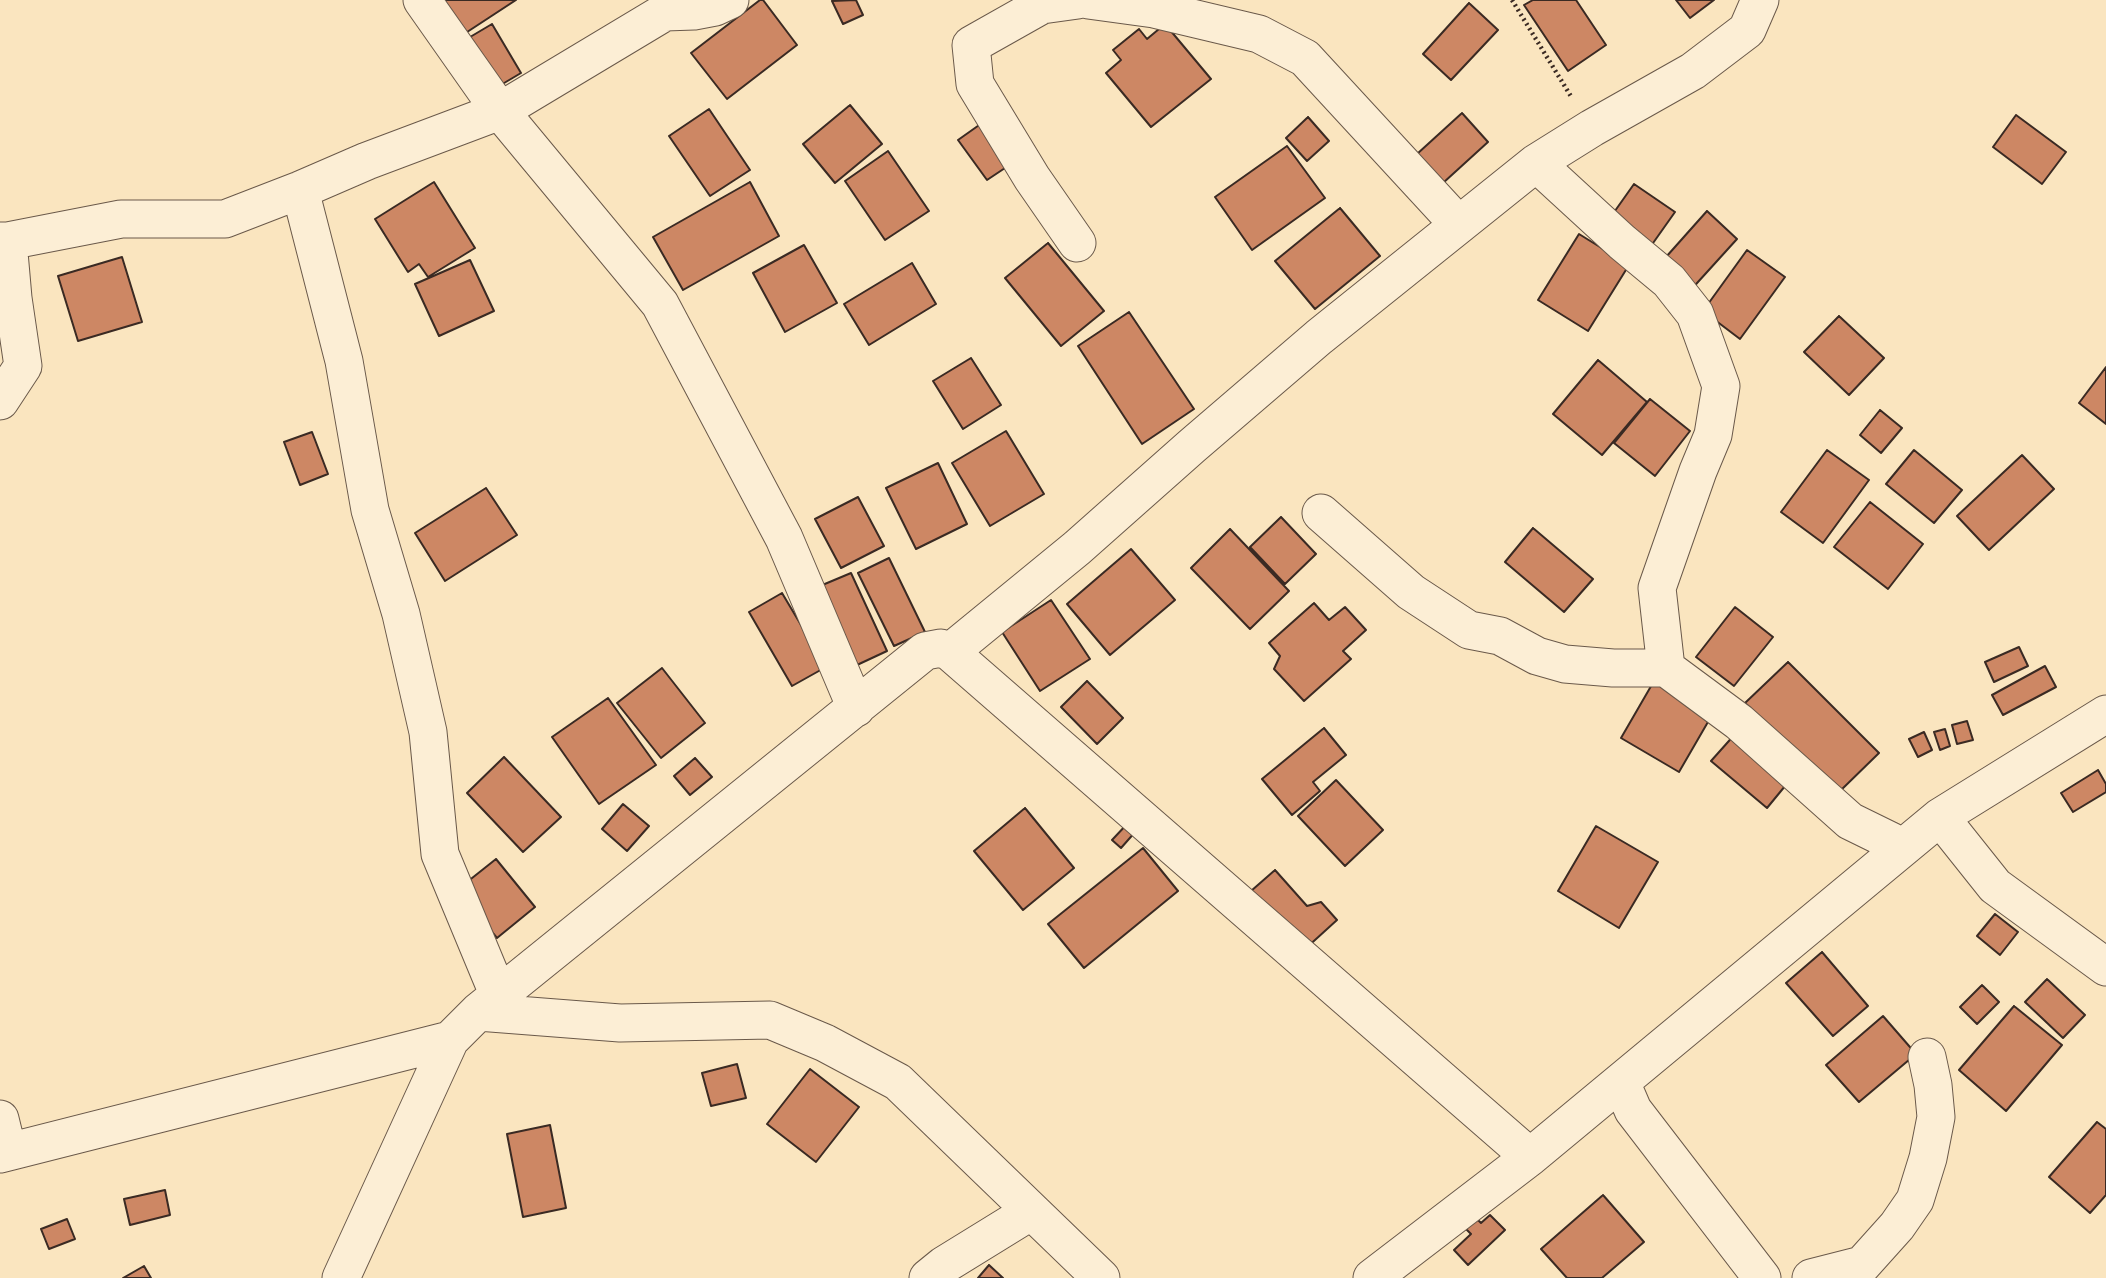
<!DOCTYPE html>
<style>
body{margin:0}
canvas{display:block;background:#fae5bf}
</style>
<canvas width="2106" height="1278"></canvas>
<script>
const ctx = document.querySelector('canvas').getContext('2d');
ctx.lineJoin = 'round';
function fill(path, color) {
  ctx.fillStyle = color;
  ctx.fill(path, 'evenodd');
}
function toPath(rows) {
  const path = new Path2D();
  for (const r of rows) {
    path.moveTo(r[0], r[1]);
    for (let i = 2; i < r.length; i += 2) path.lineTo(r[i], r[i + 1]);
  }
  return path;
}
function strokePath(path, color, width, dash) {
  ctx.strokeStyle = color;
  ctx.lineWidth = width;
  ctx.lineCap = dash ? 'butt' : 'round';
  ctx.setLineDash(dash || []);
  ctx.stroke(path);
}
const building = toPath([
 [437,0,516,0,461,36,437,0],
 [760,0,763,0,797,45,727,99,691,53,760,0],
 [856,0,863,15,843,24,832,1,856,0],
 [1533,0,1576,0,1606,45,1568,71,1524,5,1533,0],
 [1676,0,1714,0,1690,18,1676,0],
 [1469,3,1498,30,1451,80,1423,54,1469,3],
 [492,24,521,73,494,89,465,40,492,24],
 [1165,24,1211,79,1151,127,1106,73,1121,60,1113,50,1139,29,1147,39,1165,24],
 [850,105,882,144,835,183,803,144,850,105],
 [709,109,750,170,710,196,669,136,709,109],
 [1462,113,1488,142,1443,183,1417,154,1462,113],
 [2016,115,2066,152,2042,184,1993,147,2016,115],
 [1308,117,1329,141,1307,161,1286,138,1308,117],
 [982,123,1011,164,987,180,958,140,982,123],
 [1287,146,1325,198,1252,250,1215,197,1287,146],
 [888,151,929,211,885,240,845,181,888,151],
 [434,182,475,248,428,277,419,264,408,272,375,219,434,182],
 [750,182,779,236,683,290,653,237,750,182],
 [1634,184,1675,212,1646,253,1605,225,1634,184],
 [1340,208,1380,256,1315,309,1275,261,1340,208],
 [1707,211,1737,239,1688,293,1658,266,1707,211],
 [1579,234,1629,265,1588,331,1538,300,1579,234],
 [1048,243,1104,311,1061,346,1005,278,1048,243],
 [804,245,837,303,785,332,753,273,804,245],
 [1747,250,1785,277,1740,339,1703,311,1747,250],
 [122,257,142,322,78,341,58,276,122,257],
 [470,260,494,311,439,336,415,284,470,260],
 [912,263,936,304,869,345,844,304,912,263],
 [1129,312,1194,409,1142,444,1078,346,1129,312],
 [1839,316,1884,358,1849,395,1804,352,1839,316],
 [971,358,1001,405,963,429,933,381,971,358],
 [1598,360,1647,402,1602,455,1553,414,1598,360],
 [2106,367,2106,424,2079,403,2106,367],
 [1650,399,1690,431,1655,476,1614,443,1650,399],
 [1880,410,1902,428,1881,453,1860,435,1880,410],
 [1006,431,1044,494,990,526,952,463,1006,431],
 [312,432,328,474,300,485,284,442,312,432],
 [1827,450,1869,480,1823,543,1781,512,1827,450],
 [1914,450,1962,490,1934,523,1886,484,1914,450],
 [2022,455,2054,489,1989,550,1957,516,2022,455],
 [938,463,967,524,916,549,886,488,938,463],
 [486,488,517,535,445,581,415,533,486,488],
 [858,497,884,546,841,568,815,519,858,497],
 [1870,502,1923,544,1888,589,1834,547,1870,502],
 [1281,517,1316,554,1285,584,1250,547,1281,517],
 [1533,528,1593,579,1564,612,1505,562,1533,528],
 [1230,529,1289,591,1250,629,1191,568,1230,529],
 [1131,549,1175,600,1110,655,1067,604,1131,549],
 [889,558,925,632,894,646,858,573,889,558],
 [851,573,887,651,857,665,820,586,851,573],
 [782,593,826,667,792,686,749,612,782,593],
 [1051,600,1090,659,1040,691,1002,632,1051,600],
 [1314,603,1329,620,1345,607,1366,630,1343,651,1351,659,1304,701,1274,669,1280,656,1269,643,1314,603],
 [1735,607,1773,637,1734,686,1696,657,1735,607],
 [2019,647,2028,666,1994,682,1985,662,2019,647],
 [1788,662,1879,753,1837,794,1745,703,1788,662],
 [2045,666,2056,687,2003,715,1992,695,2045,666],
 [662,668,705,723,661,758,617,703,662,668],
 [1087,681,1123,718,1097,744,1061,707,1087,681],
 [1654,681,1712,715,1679,772,1621,738,1654,681],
 [608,698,656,765,599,804,552,737,608,698],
 [1967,721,1973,740,1957,744,1952,725,1967,721],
 [1324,728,1346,755,1313,782,1320,791,1292,815,1262,779,1324,728],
 [1945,729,1950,746,1940,750,1934,732,1945,729],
 [1924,732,1932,750,1918,757,1909,739,1924,732],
 [1736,733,1790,780,1767,808,1711,761,1736,733],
 [504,757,561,817,523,852,467,793,504,757],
 [695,758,712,777,690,795,674,776,695,758],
 [2098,770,2106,784,2106,792,2073,812,2061,793,2098,770],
 [1336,780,1383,830,1345,866,1298,816,1336,780],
 [623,804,649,826,627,851,602,829,623,804],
 [1025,808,1074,868,1023,910,974,851,1025,808],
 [1128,823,1136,831,1121,848,1112,840,1128,823],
 [1596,826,1658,862,1619,928,1558,891,1596,826],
 [1143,848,1178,891,1084,968,1048,924,1143,848],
 [496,859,535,907,497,938,457,890,496,859],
 [1275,870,1307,906,1321,902,1337,920,1304,950,1251,891,1275,870],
 [1995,914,2018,932,2000,955,1977,936,1995,914],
 [1822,952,1868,1006,1833,1036,1786,983,1822,952],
 [2047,979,2085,1015,2063,1038,2025,1002,2047,979],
 [1982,985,1999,1002,1977,1024,1960,1007,1982,985],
 [2014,1006,2062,1045,2006,1111,1959,1070,2014,1006],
 [1883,1016,1916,1054,1859,1102,1826,1065,1883,1016],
 [737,1064,746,1098,711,1106,702,1073,737,1064],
 [810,1069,859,1107,816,1162,767,1124,810,1069],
 [2097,1122,2106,1129,2106,1195,2090,1213,2049,1177,2097,1122],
 [550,1125,566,1208,523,1217,507,1134,550,1125],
 [165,1190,170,1215,130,1225,124,1199,165,1190],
 [1603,1195,1644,1242,1602,1278,1567,1278,1541,1249,1603,1195],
 [1471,1213,1481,1223,1490,1215,1505,1230,1468,1265,1454,1250,1471,1234,1460,1223,1471,1213],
 [67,1219,75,1239,49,1249,41,1229,67,1219],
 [989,1265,1003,1278,978,1278,989,1265],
 [144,1266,151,1278,123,1278,144,1266]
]);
const path = toPath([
 [1512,0,1572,98]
]);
const street = toPath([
 [422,0,500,111,660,304,784,538,856,708],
 [1088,0,1154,9,1259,34,1305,58,1459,225],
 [300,190,344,361,370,510,401,614,428,732,440,854,499,996],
 [0,241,8,241,121,219,225,219,300,190,367,161,500,111,665,12,694,11,715,7,730,0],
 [1077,243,1032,178,975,84,971,45,1042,5,1078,0],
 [0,401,23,366,13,298,8,241],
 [1321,513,1411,592,1469,630,1500,636,1537,656,1565,664,1613,668,1666,668,1657,588,1698,471,1713,435,1721,386,1695,314,1669,281,1622,242,1536,163],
 [950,652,1077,548,1192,446,1319,337,1536,163,1592,128,1693,71,1747,30,1760,0],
 [1666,668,1739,722,1850,821,1903,847],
 [1940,817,1995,886,2106,967],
 [478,1012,620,1023,770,1020,825,1043,898,1082,1101,1278],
 [1621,1082,1633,1110,1762,1278],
 [0,1119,8,1152],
 [0,1154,450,1040],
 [341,1278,450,1040,478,1012,925,651,941,648,950,652,1530,1157],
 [928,1278,944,1265,1030,1212],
 [1372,1278,1530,1157,1940,817,2106,714],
 [1811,1278,1862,1265,1897,1226,1915,1200,1928,1158,1936,1117,1933,1085,1927,1057]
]);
fill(building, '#cd8764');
strokePath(building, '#3a2a23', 2);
strokePath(street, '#6a594a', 39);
strokePath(path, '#3a2a23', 4.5, [2, 3.5]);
strokePath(street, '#fceed5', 37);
</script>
